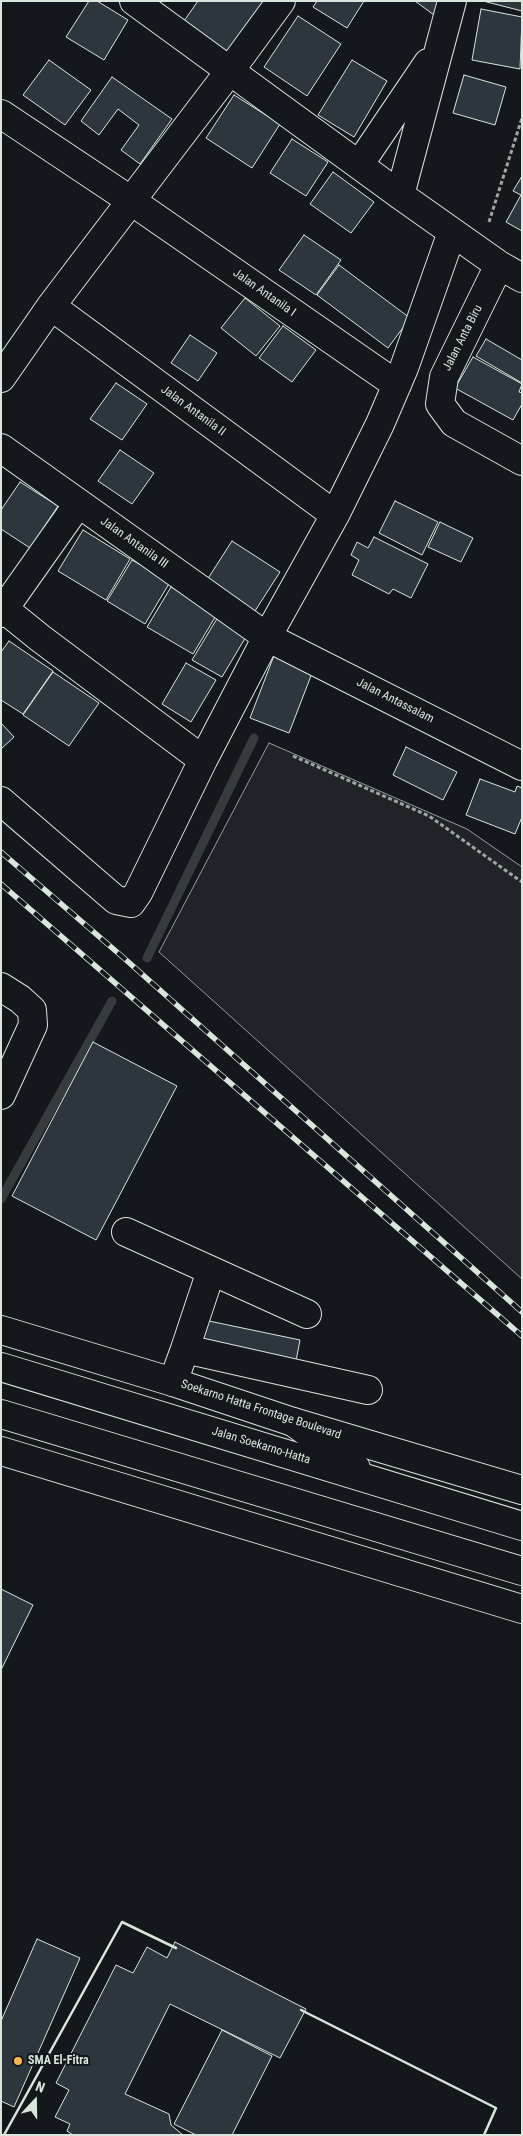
<!DOCTYPE html>
<style>
body{margin:0}
#map{position:relative;width:523px;height:2136px;overflow:hidden;background:#14181c;font-family:"Roboto Condensed",sans-serif}
canvas{display:block}
.frame{position:absolute;inset:0;border:2px solid #d8e6dc;pointer-events:none}
.north{position:absolute;left:10px;top:2076px;width:50px;height:50px;-webkit-text-stroke:4px #14181c;paint-order:stroke;rotate:21deg;font-size:14px;font-weight:700;line-height:20px;text-align:center;color:#d8e6dc}
.north::after{content:'';display:block;margin:auto;width:18px;height:22px;background:#d8e6dc;clip-path:polygon(50% 0,100% 100%,50% 72%,0 100%)}
</style>
<div id="map">
<canvas width="523" height="2136"></canvas>
<div class="frame"></div>
<div class="north">N</div>
</div>
<script>
const ctx = document.querySelector('canvas').getContext('2d');
ctx.lineJoin = 'round';
function fill(path, color) {
  ctx.fillStyle = color;
  ctx.fill(path, 'evenodd');
}
function toPath(rows) {
  const path = new Path2D();
  for (const r of rows) {
    path.moveTo(r[0], r[1]);
    for (let i = 2; i < r.length; i += 2) path.lineTo(r[i], r[i + 1]);
  }
  return path;
}
function strokePath(path, color, width, dash) {
  ctx.strokeStyle = color;
  ctx.lineWidth = width;
  ctx.lineCap = dash ? 'butt' : 'round';
  ctx.setLineDash(dash || []);
  ctx.stroke(path);
}
function label(font, color, halo, rows, align = 'center') {
  ctx.font = font + ' "Roboto Condensed",sans-serif';
  ctx.lineWidth = 4;
  ctx.setLineDash([]);
  ctx.textBaseline = 'middle';
  ctx.strokeStyle = halo;
  ctx.fillStyle = color;
  for (const [text, x, y, turn = 0] of rows) {
    ctx.save();
    ctx.translate(x, y);
    ctx.rotate((+turn || 0) * Math.PI / 180);
    ctx.textAlign = isNaN(turn) ? turn : align;
    if (halo) ctx.strokeText(text, 0, 0);
    ctx.fillText(text, 0, 0);
    ctx.restore();
  }
}
const green = toPath([
 [269,743,467,829,522,867,522,1279,159,952,269,743]
]);
const stream = toPath([
 [147,958,254,738],
 [1,1199,112,1001]
]);
const building = toPath([
 [89,1,97,1,128,20,104,60,66,37,89,1],
 [198,1,275,1,234,57,184,21,198,1],
 [317,1,364,1,347,28,313,7,317,1],
 [415,1,444,1,434,15,415,1],
 [483,1,522,1,522,11,483,1],
 [481,9,522,17,520,69,472,60,481,9],
 [298,16,341,44,307,96,264,67,298,16],
 [49,60,91,90,65,125,23,95,49,60],
 [352,60,387,81,354,137,318,115,352,60],
 [464,75,506,87,495,125,453,113,464,75],
 [112,77,172,119,140,164,121,150,139,125,118,109,99,135,81,121,112,77],
 [234,95,280,124,252,168,206,138,234,95],
 [292,139,328,162,306,196,270,173,292,139],
 [333,172,374,202,351,233,310,204,333,172],
 [522,176,522,231,506,222,521,195,513,191,522,176],
 [304,235,341,260,316,295,279,270,304,235],
 [339,265,410,318,388,348,317,295,339,265],
 [245,298,280,326,256,356,221,328,245,298],
 [283,326,316,350,292,382,259,358,283,326],
 [190,335,217,353,198,381,171,363,190,335],
 [486,339,522,360,522,383,476,356,486,339],
 [473,357,522,384,519,392,522,393,522,404,513,420,455,388,473,357],
 [116,383,147,404,122,440,90,419,116,383],
 [120,450,154,473,132,504,98,481,120,450],
 [20,482,58,506,30,548,1,529,1,510,20,482],
 [395,501,438,522,422,555,379,533,395,501],
 [440,522,473,538,461,562,428,547,440,522],
 [83,530,130,559,106,600,58,571,83,530],
 [374,537,428,564,411,598,393,589,389,594,352,575,359,560,351,555,357,542,368,548,374,537],
 [232,541,280,572,255,611,207,580,232,541],
 [132,560,170,582,145,624,107,601,132,560],
 [171,587,217,614,193,654,147,627,171,587],
 [218,617,247,635,222,677,192,660,218,617],
 [9,641,53,671,23,714,1,700,1,652,9,641],
 [275,653,314,668,289,733,250,718,275,653],
 [186,663,216,680,191,722,162,704,186,663],
 [53,672,99,703,69,746,23,715,53,672],
 [1,723,14,737,1,749,1,723],
 [406,747,457,772,443,800,393,775,406,747],
 [480,779,515,792,517,786,522,788,522,817,515,834,466,815,480,779],
 [93,1042,177,1086,96,1240,12,1196,93,1042],
 [204,1320,300,1340,296,1361,200,1342,204,1320],
 [1,1589,33,1605,1,1670,1,1589],
 [37,1939,80,1958,14,2107,1,2101,1,2021,37,1939],
 [175,1942,306,2009,280,2058,170,2004,125,2094,169,2114,171,2125,183,2135,73,2135,67,2131,70,2124,55,2117,69,2090,56,2083,116,1965,133,1973,147,1947,167,1958,175,1942],
 [222,2030,272,2056,232,2135,196,2135,174,2124,222,2030]
]);
const path = toPath([
 [489,222,522,118],
 [293,756,429,816,522,882]
]);
const minor = toPath([
 [134,1,400,195,499,265,522,278],
 [1,114,130,200,397,385],
 [359,165,428,63],
 [400,195,452,1],
 [499,265,444,377,440,404,454,423,522,461],
 [51,306,335,515],
 [1,378,51,306,229,72,281,1],
 [1,448,267,637,522,766],
 [4,609,40,638,203,760],
 [1,613,78,504],
 [1,801,116,900,131,903,138,893,203,760,267,637,335,515,380,424,404,368,452,232],
 [1,987,20,999,32,1010,33,1025,1,1095],
 [126,1232,307,1314],
 [185,1349,211,1271],
 [173,1382,185,1349,368,1390]
]);
const major = toPath([
 [1,1330,173,1382,293,1422,522,1490],
 [1,1451,522,1609]
]);
const highway = toPath([
 [1,1367,522,1526],
 [1,1414,522,1571],
 [293,1422,356,1468]
]);
const rail = toPath([
 [1,852,125,959,522,1312],
 [1,884,522,1336]
]);
const wall = toPath([
 [301,2010,496,2108,484,2135],
 [4,2135,122,1922,176,1948]
]);
const markers = [
 [18,2061,5,"#ffb74d"]
];
const streetNames = [
 ["Jalan Antanila I",264,293,35],
 ["Jalan Anta Biru",463,338,-63],
 ["Jalan Antanila II",193,411,36],
 ["Jalan Antanila III",134,543,35],
 ["Jalan Antassalam",395,701,27],
 ["Soekarno Hatta Frontage Boulevard",261,1410,18],
 ["Jalan Soekarno-Hatta",261,1446,17]
];
const poiNames = [
 ["SMA El-Fitra",28,2061]
];
fill(green, '#202428');
strokePath(green, '#939e99', 1);
strokePath(stream, '#363b3e', 9);
fill(building, '#2c363c');
strokePath(building, '#d8e6dc', 1);
strokePath(minor, '#d8e6dc', 30);
strokePath(major, '#d8e6dc', 30);
strokePath(highway, '#d8e6dc', 30);
strokePath(path, '#9da8a2', 3, [4, 2.5]);
strokePath(minor, '#14181c', 28);
strokePath(major, '#14181c', 28);
strokePath(highway, '#14181c', 28);
strokePath(rail, '#d8e6dc', 5.5);
strokePath(rail, '#14181c', 4, [11]);
strokePath(wall, '#d8e6dc', 2.5);
for (const [x, y, r, color] of markers) {
  const dot = new Path2D();
  dot.arc(x, y, r, 0, 2 * Math.PI);
  ctx.fillStyle = color;
  ctx.fill(dot);
  strokePath(dot, '#14181c', 2);
}
label('12px', '#d8e6dc', '#14181c', streetNames);
label('bold 12px', '#d8e6dc', '#14181c', poiNames, 'left');
</script>
